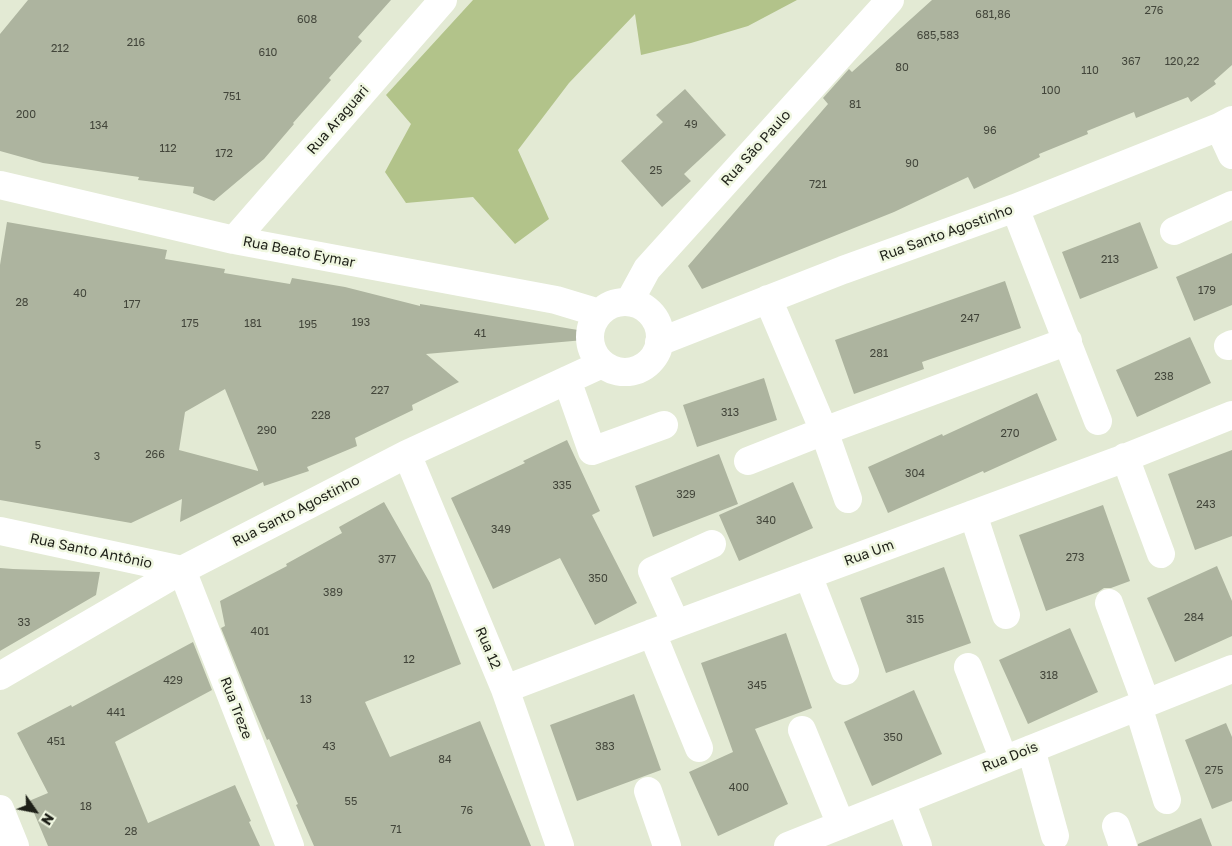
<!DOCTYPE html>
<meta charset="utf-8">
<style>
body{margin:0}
#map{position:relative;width:1232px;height:846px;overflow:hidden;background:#e3ead4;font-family:"Golos Text",sans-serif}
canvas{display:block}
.north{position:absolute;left:10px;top:786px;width:50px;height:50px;-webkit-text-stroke:4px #f0f7e1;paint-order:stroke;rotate:123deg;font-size:14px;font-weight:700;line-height:20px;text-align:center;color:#1e2018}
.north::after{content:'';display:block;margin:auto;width:18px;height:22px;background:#1e2018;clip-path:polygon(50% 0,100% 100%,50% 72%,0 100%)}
</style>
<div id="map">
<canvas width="1232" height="846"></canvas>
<div class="north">N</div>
</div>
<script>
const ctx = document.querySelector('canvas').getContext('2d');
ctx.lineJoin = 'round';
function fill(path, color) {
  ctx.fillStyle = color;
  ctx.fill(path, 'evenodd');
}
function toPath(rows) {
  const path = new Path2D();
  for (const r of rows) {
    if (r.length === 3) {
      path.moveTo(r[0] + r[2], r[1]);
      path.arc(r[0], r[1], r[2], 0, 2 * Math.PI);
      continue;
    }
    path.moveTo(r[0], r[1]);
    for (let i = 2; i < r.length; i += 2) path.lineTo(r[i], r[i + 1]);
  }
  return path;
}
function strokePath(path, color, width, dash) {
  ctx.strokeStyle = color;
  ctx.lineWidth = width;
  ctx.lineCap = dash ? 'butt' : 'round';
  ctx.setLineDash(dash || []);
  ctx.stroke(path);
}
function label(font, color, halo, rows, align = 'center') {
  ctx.font = font + ' "Golos Text",sans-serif';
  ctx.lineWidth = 5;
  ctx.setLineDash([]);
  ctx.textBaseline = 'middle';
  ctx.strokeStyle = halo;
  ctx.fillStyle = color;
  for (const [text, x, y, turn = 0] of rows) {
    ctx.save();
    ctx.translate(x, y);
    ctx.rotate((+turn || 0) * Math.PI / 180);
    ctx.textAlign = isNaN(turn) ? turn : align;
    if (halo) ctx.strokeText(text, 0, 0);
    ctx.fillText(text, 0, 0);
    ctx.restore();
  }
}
const green = toPath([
 [473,0,797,0,748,26,691,43,641,55,635,14,569,83,518,150,549,219,515,244,473,197,406,203,385,172,411,124,386,95]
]);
const building = toPath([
 [28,0,391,0,358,37,362,41,329,78,331,80,293,123,294,124,264,159,214,201,193,193,194,187,138,180,139,177,43,163,0,151,0,34],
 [932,0,1232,0,1232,65,1214,81,1216,84,1191,102,1188,97,1136,118,1134,112,1087,131,1088,134,1039,154,1040,157,974,189,968,177,894,212,702,289,688,266,828,104,823,98,849,69,852,72],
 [685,89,726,135,684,174,691,181,662,207,621,161,663,122,656,115],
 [7,222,167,250,165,259,225,269,224,273,290,284,292,278,345,287,420,306,420,304,584,331,584,340,426,354,459,382,412,405,413,410,355,438,357,446,307,467,309,471,264,486,263,482,180,522,182,499,131,523,0,500,0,265],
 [225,389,258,470,258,471,179,450,185,412],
 [1140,222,1158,268,1080,299,1062,252],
 [1232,253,1232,305,1194,321,1176,277],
 [1005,281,1021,328,922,362,924,369,854,394,835,340],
 [1190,337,1211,383,1137,417,1116,370],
 [764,378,777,420,697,447,683,405],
 [1037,393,1057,440,984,473,983,471,888,513,868,467,942,434,943,436],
 [567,440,600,511,592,515,637,603,595,625,560,558,493,589,451,498,525,463,523,461],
 [1232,450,1232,536,1195,550,1168,474],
 [719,454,738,504,653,537,635,486],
 [793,482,813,528,739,561,719,515],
 [384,502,430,583,461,664,365,702,390,757,480,721,531,846,314,846,296,805,298,804,269,739,267,740,250,700,221,628,225,626,220,601,287,566,286,564,342,533,339,527],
 [1103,505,1130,581,1111,588,1104,588,1098,592,1046,611,1019,535],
 [1217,566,1232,601,1232,636,1175,662,1147,598],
 [944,567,971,643,886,673,860,598],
 [0,568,13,569,100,572,96,595,0,651],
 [1070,628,1098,692,1028,724,999,660],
 [786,633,812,708,755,729,788,804,718,836,689,772,733,752,701,663],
 [193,642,212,690,115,742,148,823,235,785,251,821,249,822,260,846,48,846,29,801,48,793,17,733,71,705,72,707],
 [914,690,942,754,872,786,844,722],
 [634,694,661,770,577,801,550,725],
 [1226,723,1232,737,1232,801,1212,809,1185,740],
 [1201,818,1212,846,1138,846,1138,844]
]);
const minor = toPath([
 [1219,127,1232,155],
 [0,185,234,240,556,300,599,313],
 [1015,208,1098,421],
 [1174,231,1232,205],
 [234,240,443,0],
 [768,299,824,431,848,499],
 [629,302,647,269,890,0],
 [625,337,35],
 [659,342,843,270,1015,208,1219,127,1232,120],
 [1228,346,1232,344],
 [567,380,592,451,664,425],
 [407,454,505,689,560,846],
 [1125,457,1161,554],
 [748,461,824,431,1068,341],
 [973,514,1006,615],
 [0,531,182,570,290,846],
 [808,575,845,671],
 [1109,603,1146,703],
 [676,624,652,571,712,544],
 [652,633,699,748],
 [968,667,1004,760],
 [0,676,182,570,407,454,602,364],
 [505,689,676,624,1117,461,1232,415],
 [1138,706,1167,800],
 [802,730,841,825],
 [1031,749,1055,836],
 [648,791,667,846],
 [901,801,918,846],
 [0,809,15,846],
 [1116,826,1123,846],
 [788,846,1232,669]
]);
const numberNames = [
 ["276",1154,11],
 ["681,86",993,15],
 ["608",307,20],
 ["685,583",938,36],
 ["216",136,43],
 ["212",60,49],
 ["610",268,53],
 ["367",1131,62],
 ["120,22",1182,62],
 ["80",902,68],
 ["110",1090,71],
 ["100",1051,91],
 ["751",232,97],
 ["81",855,105],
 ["200",26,115],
 ["49",691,125],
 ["134",99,126],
 ["96",990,131],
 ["112",168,149],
 ["172",224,154],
 ["90",912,164],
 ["25",656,171],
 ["721",818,185],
 ["213",1110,260],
 ["179",1207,291],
 ["40",80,294],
 ["28",22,303],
 ["177",132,305],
 ["247",970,319],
 ["193",361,323],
 ["175",190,324],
 ["181",253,324],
 ["195",308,325],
 ["41",480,334],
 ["281",879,354],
 ["238",1164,377],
 ["227",380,391],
 ["313",730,413],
 ["228",321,416],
 ["290",267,431],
 ["270",1010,434],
 ["5",38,446],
 ["266",155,455],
 ["3",97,457],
 ["304",915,474],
 ["335",562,486],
 ["329",686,495],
 ["243",1206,505],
 ["340",766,521],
 ["349",501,530],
 ["273",1075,558],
 ["377",387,560],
 ["350",598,579],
 ["389",333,593],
 ["284",1194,618],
 ["315",915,620],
 ["33",24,623],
 ["401",260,632],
 ["12",409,660],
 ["318",1049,676],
 ["429",173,681],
 ["345",757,686],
 ["13",306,700],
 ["441",116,713],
 ["350",893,738],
 ["451",56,742],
 ["43",329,747],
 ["383",605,747],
 ["84",445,760],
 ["275",1214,771],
 ["400",739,788],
 ["55",351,802],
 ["18",86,807],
 ["76",467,811],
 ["71",396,830],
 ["28",131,832]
];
const streetNames = [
 ["Rua Araguari",338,120,-49],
 ["Rua São Paulo",756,148,-48],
 ["Rua Santo Agostinho",946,233,-20],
 ["Rua Beato Eymar",299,252,11],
 ["Rua Santo Agostinho",296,511,-27],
 ["Rua Santo Antônio",91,551,12],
 ["Rua Um",869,553,-20],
 ["Rua 12",488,648,67],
 ["Rua Treze",236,708,69],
 ["Rua Dois",1010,757,-22]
];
fill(green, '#b2c38a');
fill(building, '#adb49f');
strokePath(minor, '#fff', 28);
label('11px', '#42453a', null, numberNames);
label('14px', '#1e2018', '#f0f7e1', streetNames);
</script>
